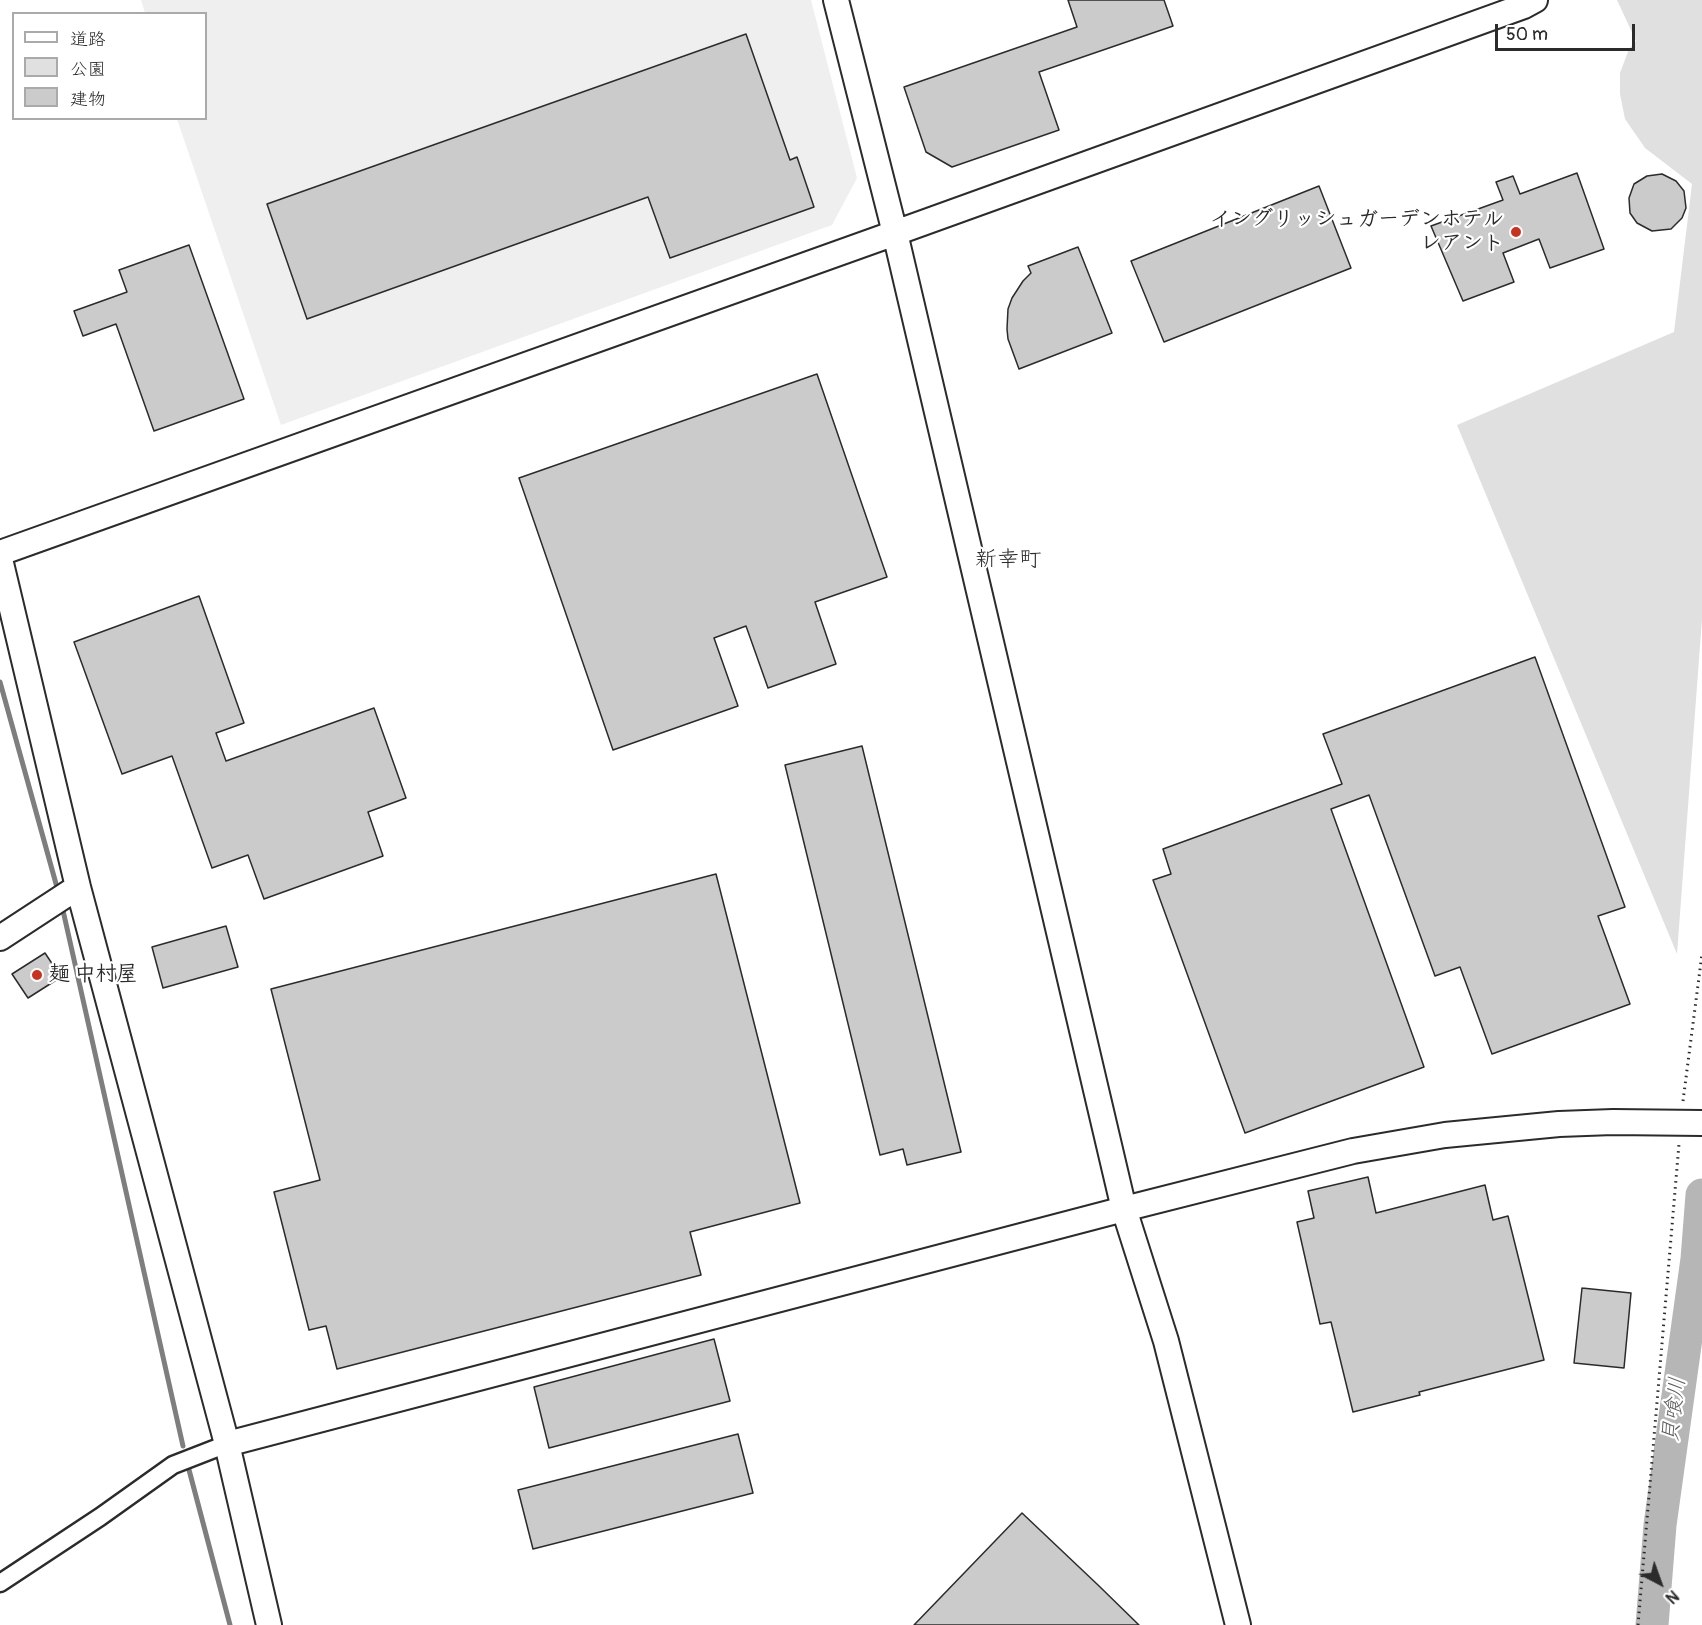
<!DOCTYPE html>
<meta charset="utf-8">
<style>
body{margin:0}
#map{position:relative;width:1702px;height:1625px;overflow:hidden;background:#fff;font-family:Pangolin,"Klee One",sans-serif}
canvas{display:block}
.legend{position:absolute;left:12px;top:12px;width:195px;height:108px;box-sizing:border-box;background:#fff;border:2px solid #aaa;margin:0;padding:8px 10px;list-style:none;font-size:18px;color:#2b2b2b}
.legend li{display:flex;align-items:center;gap:12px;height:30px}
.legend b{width:30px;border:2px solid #aaa}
.north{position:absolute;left:1630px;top:1553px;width:60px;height:60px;-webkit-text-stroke:4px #fff;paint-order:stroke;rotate:139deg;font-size:16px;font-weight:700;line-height:24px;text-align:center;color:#2b2b2b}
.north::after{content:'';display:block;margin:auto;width:21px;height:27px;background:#2b2b2b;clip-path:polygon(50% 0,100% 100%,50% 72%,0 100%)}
.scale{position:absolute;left:1495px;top:24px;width:140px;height:27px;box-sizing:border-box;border:3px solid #2b2b2b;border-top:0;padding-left:8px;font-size:18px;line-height:21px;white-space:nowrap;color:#2b2b2b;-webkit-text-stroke:4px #fff;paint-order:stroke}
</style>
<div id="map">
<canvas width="1702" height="1625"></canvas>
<ul class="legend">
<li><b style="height:8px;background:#fff"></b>道路</li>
<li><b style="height:16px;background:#e0e0e0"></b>公園</li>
<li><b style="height:16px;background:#cbcbcb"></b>建物</li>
</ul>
<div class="north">N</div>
<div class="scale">50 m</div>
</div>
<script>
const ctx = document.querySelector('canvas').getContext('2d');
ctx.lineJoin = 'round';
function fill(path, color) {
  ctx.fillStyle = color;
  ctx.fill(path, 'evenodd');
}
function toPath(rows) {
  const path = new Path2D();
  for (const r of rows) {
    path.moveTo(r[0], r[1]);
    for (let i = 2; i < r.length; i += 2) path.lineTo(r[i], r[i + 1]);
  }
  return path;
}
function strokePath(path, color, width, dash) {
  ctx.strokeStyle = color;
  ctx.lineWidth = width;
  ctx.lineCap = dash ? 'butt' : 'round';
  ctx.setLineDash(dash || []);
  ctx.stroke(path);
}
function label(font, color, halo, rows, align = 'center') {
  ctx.font = font + ' Pangolin,"Klee One",sans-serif';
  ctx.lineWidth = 4.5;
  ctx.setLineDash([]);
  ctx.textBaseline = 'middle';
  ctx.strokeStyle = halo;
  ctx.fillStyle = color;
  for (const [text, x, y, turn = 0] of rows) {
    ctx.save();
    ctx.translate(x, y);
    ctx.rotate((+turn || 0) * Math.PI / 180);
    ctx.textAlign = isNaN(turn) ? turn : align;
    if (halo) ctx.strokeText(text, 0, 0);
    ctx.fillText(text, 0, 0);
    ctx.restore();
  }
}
const built = toPath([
 [141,0,811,0,857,178,832,225,281,425,177,119,206,118,206,14,145,13]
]);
const green = toPath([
 [1617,0,1702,0,1702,619,1677,954,1457,425,1674,332,1692,184,1645,148,1625,119,1620,94,1620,73,1629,49,1636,41]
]);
const stream = toPath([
 [0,682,58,891],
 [62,906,183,1446],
 [188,1466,230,1625]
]);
const river = toPath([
 [1652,1625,1660,1525,1697,1259,1702,1195]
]);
const building = toPath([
 [1068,0,1164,0,1173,26,1039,72,1059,130,952,167,926,152,904,87,1077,27,1068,0],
 [746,34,790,160,797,157,814,207,670,258,648,197,307,319,267,204,746,34],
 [1577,173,1604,249,1550,268,1539,239,1503,253,1514,282,1463,301,1431,226,1503,200,1496,182,1513,176,1520,194,1577,173],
 [1662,174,1676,181,1684,191,1686,208,1682,218,1671,229,1652,231,1637,223,1630,213,1629,198,1634,184,1647,176,1662,174],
 [1319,186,1351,268,1164,342,1131,261,1319,186],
 [189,245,244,399,154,431,116,324,83,336,74,311,127,292,119,270,189,245],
 [1078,247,1112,333,1019,369,1008,339,1007,329,1008,309,1012,298,1023,281,1031,273,1028,266,1078,247],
 [817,374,887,577,815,602,836,664,768,688,746,626,714,638,738,706,613,750,519,478,817,374],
 [199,596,244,723,216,733,226,761,374,708,406,798,368,812,383,856,264,899,248,855,212,868,172,756,122,774,74,642,199,596],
 [1535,657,1625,907,1598,916,1630,1004,1492,1054,1460,967,1435,976,1369,795,1331,809,1424,1067,1245,1133,1153,880,1171,874,1163,849,1342,784,1323,734,1535,657],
 [862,746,961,1152,907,1165,903,1149,880,1155,785,765,862,746],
 [716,874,800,1203,690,1232,701,1275,337,1369,326,1326,309,1330,274,1192,320,1180,271,989,716,874],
 [226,926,238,967,163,988,152,947,226,926],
 [45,953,61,977,28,998,12,974,45,953],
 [1368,1177,1376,1213,1485,1185,1493,1220,1508,1216,1544,1360,1419,1392,1420,1395,1353,1412,1331,1322,1320,1324,1297,1222,1314,1218,1308,1191,1368,1177],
 [1582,1288,1631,1293,1624,1368,1574,1363,1582,1288],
 [714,1339,730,1401,549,1448,534,1387,714,1339],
 [738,1434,753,1493,533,1549,518,1490,738,1434],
 [1022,1513,1098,1585,1139,1625,914,1625,1022,1513]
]);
const path = toPath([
 [1683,1101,1702,954],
 [1638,1625,1679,1144]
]);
const street = toPath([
 [0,1583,100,1517,173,1465,227,1444]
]);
const secondary = toPath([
 [836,0,895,233,1124,1209,1166,1341,1238,1625],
 [0,553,895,233,1524,6,1535,0],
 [0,559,78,887,227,1444,269,1625],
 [0,938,78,887],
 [227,1444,1124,1209,1353,1151,1445,1135,1559,1124,1613,1122,1702,1123]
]);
const markers = [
 [1516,232,6,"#c8321e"],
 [37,975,6,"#c8321e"]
];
const poiNames = [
 ["イングリッシュガーデンホテル",1504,220],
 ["レアント",1504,244],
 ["麺 中村屋",49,975,"left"]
];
const neighbourhoodNames = [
 ["新幸町",1008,560]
];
const waterNames = [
 ["貝喰川",1675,1410,-83]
];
fill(built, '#efefef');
fill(green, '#e0e0e0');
strokePath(stream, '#7e7e7e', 5);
strokePath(river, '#b6b6b6', 33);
fill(building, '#cbcbcb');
strokePath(building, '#2b2b2b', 1.5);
strokePath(street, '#2b2b2b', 21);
strokePath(secondary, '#2b2b2b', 28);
strokePath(path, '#2b2b2b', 3, [1.5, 4.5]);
strokePath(street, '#fff', 16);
strokePath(secondary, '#fff', 24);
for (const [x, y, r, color] of markers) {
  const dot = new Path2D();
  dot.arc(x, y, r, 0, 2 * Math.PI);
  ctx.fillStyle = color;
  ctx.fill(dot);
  strokePath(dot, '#fff', 2);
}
label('bold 21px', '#2b2b2b', '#fff', poiNames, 'right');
label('22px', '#2b2b2b', '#fff', neighbourhoodNames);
label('italic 22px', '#5c5c5c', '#fff', waterNames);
</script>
